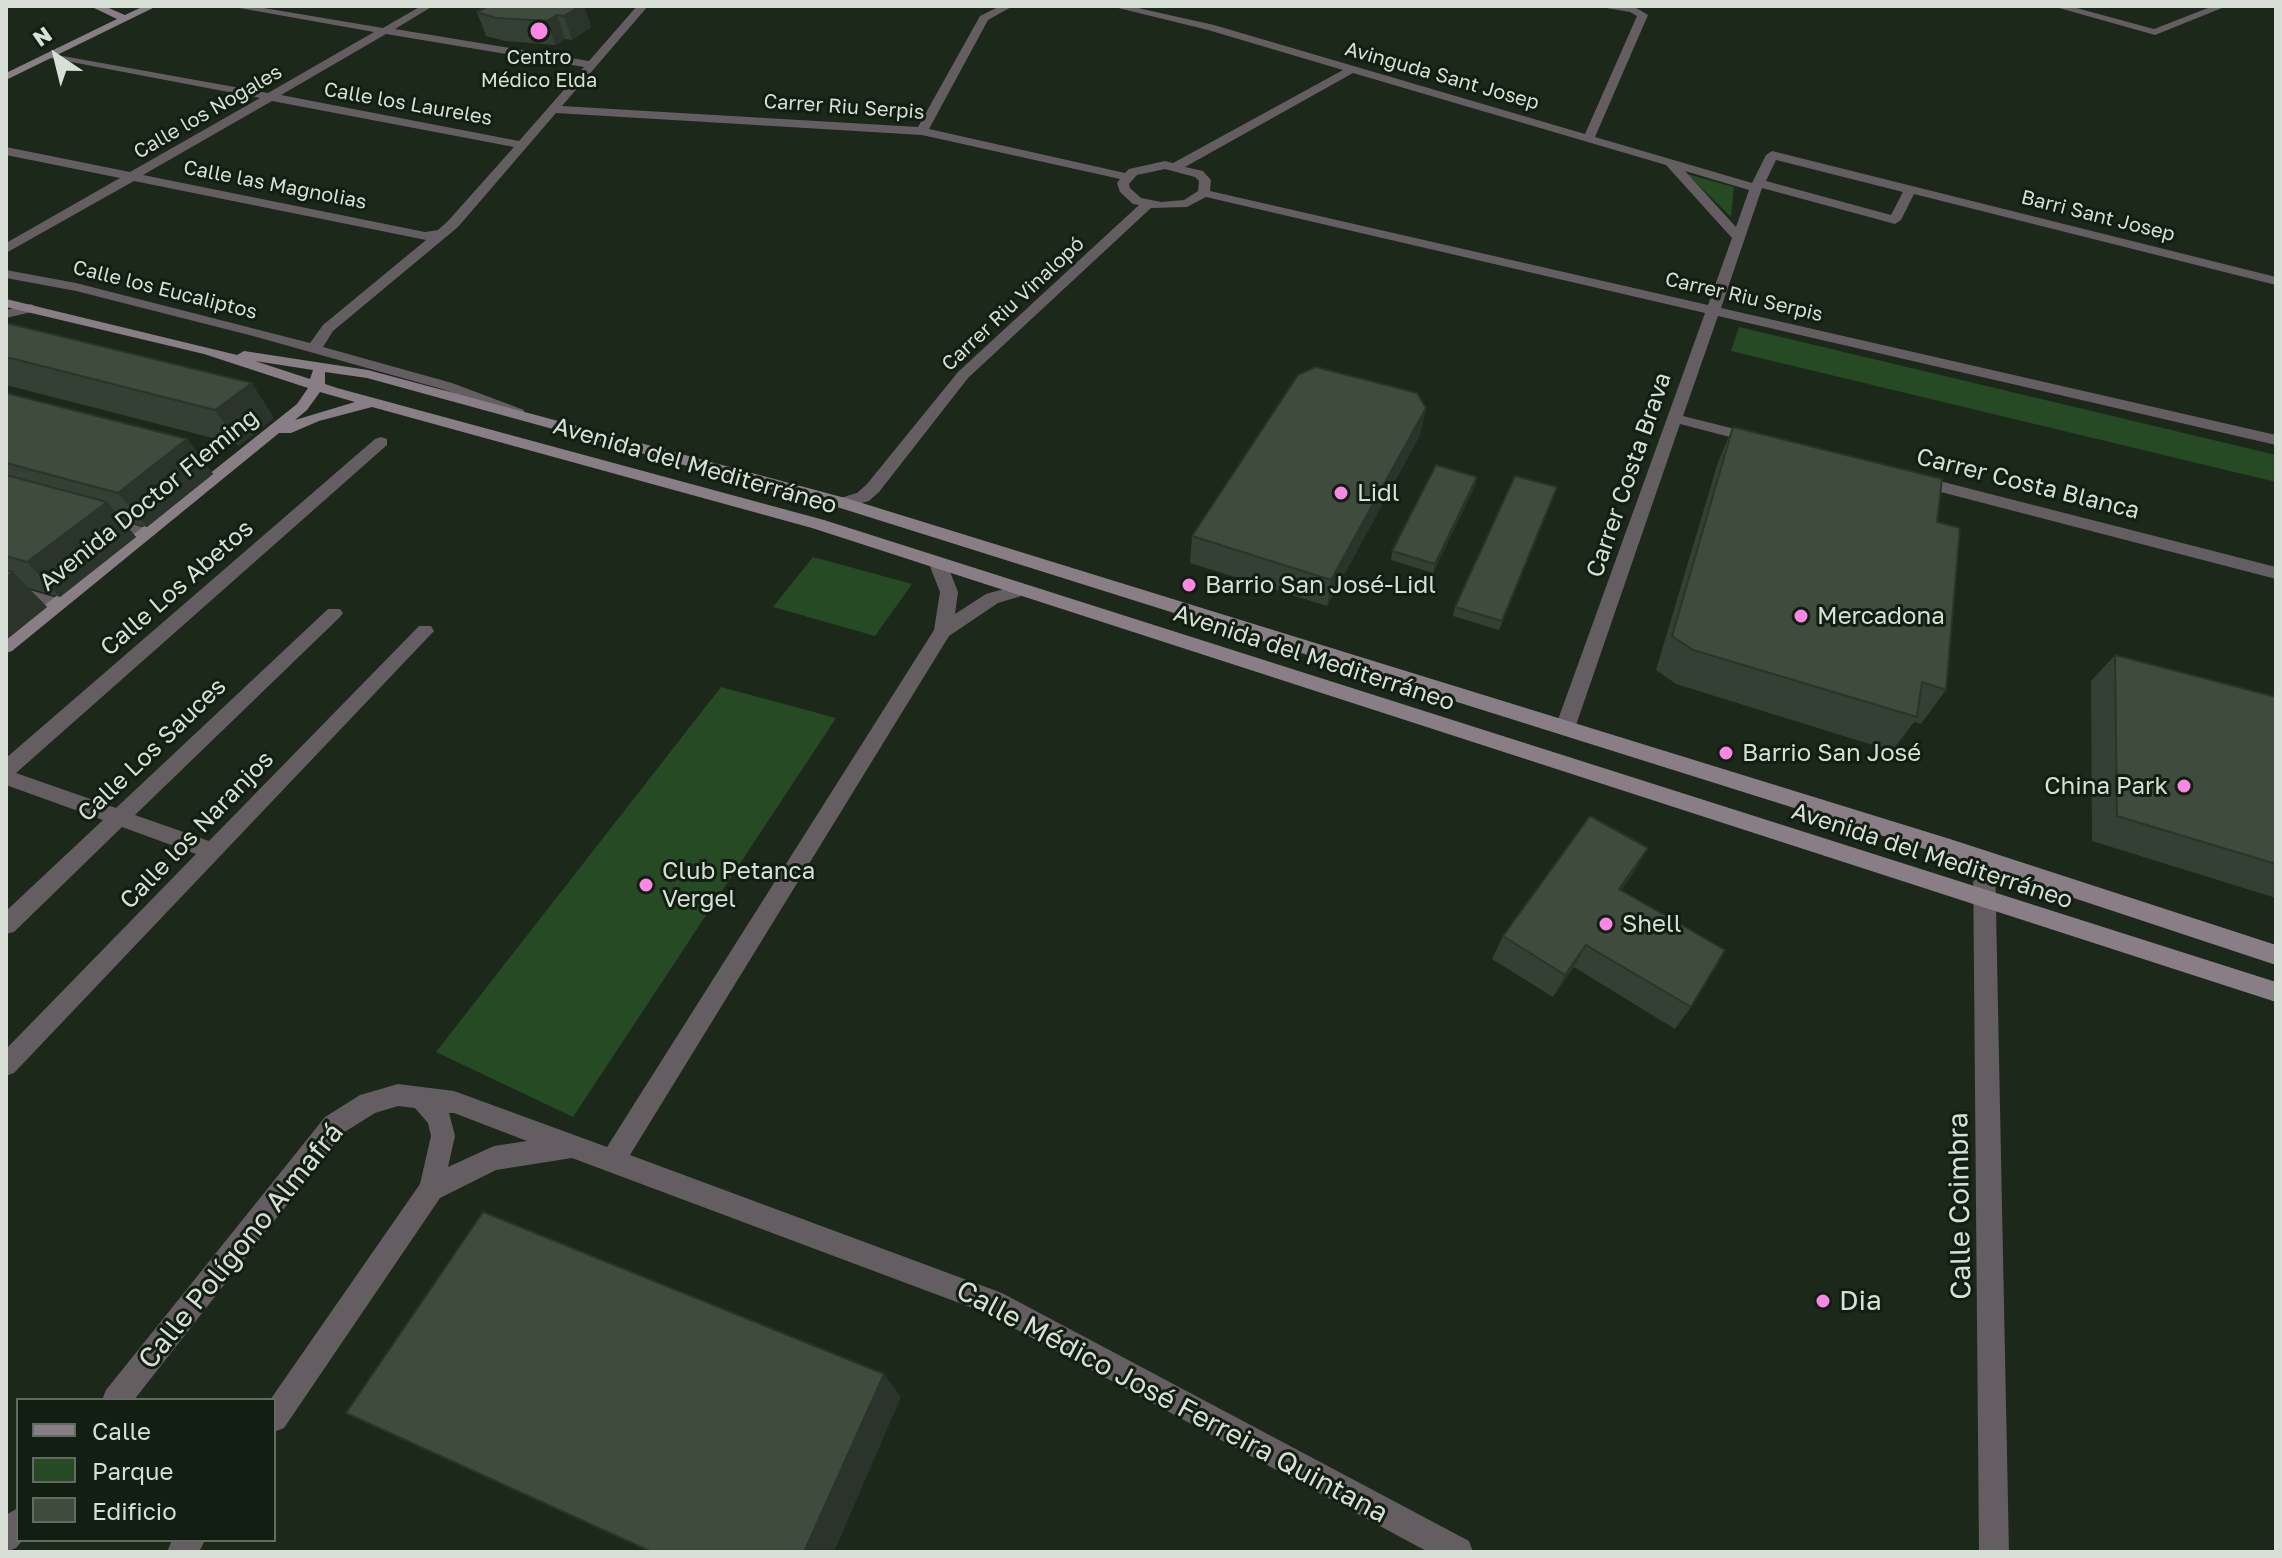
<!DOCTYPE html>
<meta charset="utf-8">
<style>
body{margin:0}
#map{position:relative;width:2282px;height:1558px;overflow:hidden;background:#1b281a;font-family:"Golos Text",sans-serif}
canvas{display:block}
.frame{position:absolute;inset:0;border:8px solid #d7dfd6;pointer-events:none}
.legend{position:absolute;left:16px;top:1398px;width:260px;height:144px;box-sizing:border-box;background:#121e11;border:2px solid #616b60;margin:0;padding:10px 14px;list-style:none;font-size:24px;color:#d7dfd6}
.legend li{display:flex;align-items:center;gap:16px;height:40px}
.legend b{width:40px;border:2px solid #616b60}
.north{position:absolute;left:16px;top:16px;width:80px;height:80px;-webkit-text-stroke:6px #121e11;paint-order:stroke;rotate:325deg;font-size:22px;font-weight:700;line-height:32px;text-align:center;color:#d7dfd6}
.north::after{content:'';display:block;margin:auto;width:28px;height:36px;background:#d7dfd6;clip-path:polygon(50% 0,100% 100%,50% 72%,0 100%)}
</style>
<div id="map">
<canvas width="2282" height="1558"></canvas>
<div class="frame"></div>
<ul class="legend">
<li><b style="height:10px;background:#897d86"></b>Calle</li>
<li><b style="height:22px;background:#264b24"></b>Parque</li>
<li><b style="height:22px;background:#3e4b3d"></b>Edificio</li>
</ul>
<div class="north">N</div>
</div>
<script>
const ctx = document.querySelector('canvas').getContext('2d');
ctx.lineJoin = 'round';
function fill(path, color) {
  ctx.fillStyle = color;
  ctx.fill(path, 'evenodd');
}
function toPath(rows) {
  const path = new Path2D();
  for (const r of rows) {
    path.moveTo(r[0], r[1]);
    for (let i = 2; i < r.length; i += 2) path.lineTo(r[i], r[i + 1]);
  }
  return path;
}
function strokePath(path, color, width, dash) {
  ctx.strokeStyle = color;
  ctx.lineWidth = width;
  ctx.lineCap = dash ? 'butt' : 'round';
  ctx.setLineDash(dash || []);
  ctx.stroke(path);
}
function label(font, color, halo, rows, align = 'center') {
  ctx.font = font + ' "Golos Text",sans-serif';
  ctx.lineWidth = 6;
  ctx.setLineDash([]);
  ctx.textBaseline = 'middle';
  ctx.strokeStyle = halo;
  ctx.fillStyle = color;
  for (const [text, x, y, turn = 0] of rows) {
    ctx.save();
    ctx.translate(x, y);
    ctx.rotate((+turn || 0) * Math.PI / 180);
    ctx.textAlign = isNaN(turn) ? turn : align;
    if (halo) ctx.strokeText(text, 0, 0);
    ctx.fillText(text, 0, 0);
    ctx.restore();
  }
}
const green = toPath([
 [1687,174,1734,187,1731,217],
 [1739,327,2276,455,2276,482,1731,351],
 [813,557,912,584,875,636,773,607],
 [721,687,836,718,573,1117,436,1052]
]);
const street = toPath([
 [228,6,252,6,383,28,421,6,433,6,395,29,589,61,637,6,648,6,562,106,918,127,980,16,1000,6,1013,6,988,20,929,129,1125,173,1129,169,1165,161,1173,163,1343,70,1208,30,1110,6,1129,6,1214,25,1585,134,1637,16,1630,12,1594,6,1633,6,1648,15,1595,137,1752,183,1766,155,1772,151,2276,277,2276,285,1914,194,1901,220,1895,224,1762,188,1721,308,2276,435,2276,445,1718,316,1683,416,1763,436,1765,439,1757,444,1680,424,1575,728,1565,735,1555,728,1705,313,1206,197,1187,207,1151,208,968,378,879,492,869,501,843,508,835,503,837,499,857,493,867,484,958,372,1139,205,1133,204,1120,192,1117,183,1120,179,922,135,556,113,458,227,333,331,323,347,452,383,524,410,524,416,519,418,442,389,253,336,76,291,6,278,6,270,76,283,310,343,323,325,426,240,134,181,6,253,6,243,120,178,6,155,6,147,130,172,260,98,50,58,46,57,46,53,268,93,374,32,228,6],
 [386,34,584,67,519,141,281,95,386,34],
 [1353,73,1666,165,1732,238,1708,305,1210,191,1211,180,1203,171,1185,167,1353,73],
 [272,101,514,147,448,221,438,230,425,232,143,175,272,101],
 [1776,160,1903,192,1891,215,1766,181,1776,160],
 [1165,169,1195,177,1199,181,1198,191,1184,200,1161,202,1141,198,1130,188,1129,184,1137,175,1165,169],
 [1685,171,1749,190,1736,227,1685,171],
 [2052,6,2069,6,2154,29,2213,6,2227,6,2155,35,2052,6],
 [31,304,38,308,36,311,6,318,6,310,31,304],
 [381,437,387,439,387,445,16,773,116,808,328,609,340,609,343,613,340,617,135,815,209,841,419,626,431,626,434,631,14,1073,6,1076,6,1049,196,854,122,827,14,932,6,934,6,911,103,820,6,785,6,758,375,439,381,437],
 [1916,475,2276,567,2276,579,1910,484,1910,476,1916,475],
 [103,516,153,530,155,534,147,540,97,526,97,518,103,516],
 [938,558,947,564,958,592,955,614,986,594,1022,584,1031,590,1028,594,998,603,949,636,630,1155,1002,1293,1469,1541,1473,1552,1428,1552,986,1313,572,1158,496,1170,440,1198,284,1428,274,1432,274,1400,270,1400,420,1184,431,1136,428,1123,415,1108,398,1106,375,1113,343,1133,134,1400,102,1400,106,1390,325,1117,360,1095,398,1084,454,1091,607,1147,934,630,940,592,929,564,938,558],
 [449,1113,454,1113,527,1141,494,1146,448,1167,455,1136,449,1113],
 [6,583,64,600,67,604,58,610,6,595,6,583],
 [1984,850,1991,853,1995,859,2009,1552,1979,1552,1973,859,1977,853,1984,850],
 [18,1508,18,1540,23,1540,16,1548,6,1552,6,1515,18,1508],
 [172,1540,205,1540,199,1552,167,1552,172,1540]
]);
const secondary = toPath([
 [90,6,104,6,125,15,144,6,157,6,6,80,6,73,117,19,90,6],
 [6,299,237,355,244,351,368,370,849,499,1950,839,2276,945,2276,965,1950,857,837,507,367,378,325,372,325,384,337,388,824,520,2276,982,2276,1002,812,528,372,407,319,421,291,433,279,433,12,651,6,653,6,636,297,404,308,388,204,354,6,307,6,299],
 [255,361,313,370,310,379,255,361],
 [320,392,355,402,295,420,307,410,320,392]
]);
const wall = toPath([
 [488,6,584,6,591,27,572,40,565,39,555,45,505,41,486,36,477,12],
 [6,323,274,418,240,445,6,385],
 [6,393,187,439,213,474,147,527,122,521,136,537,60,597,28,588,47,607,6,640],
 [1426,408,1420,435,1327,606,1190,563,1192,536],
 [1733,427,1937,522,1946,690,1921,724,1914,722,1892,751,1676,684,1656,670,1718,462],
 [1477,477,1475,486,1433,573,1391,560,1392,551],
 [1554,496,1499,630,1453,616,1455,607],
 [2115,655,2276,697,2276,898,2092,841,2091,681],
 [1634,872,1621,890,1691,1007,1675,1029,1574,967,1553,997,1492,959,1503,936]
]);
const shadedWall = toPath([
 [580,6,584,6,591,27,572,40,564,16],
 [557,15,565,39,555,45,547,21],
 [252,383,274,418,240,445,215,410],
 [1426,408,1420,435,1327,606,1331,580],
 [187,439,213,474,147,527,118,493],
 [1477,477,1475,486,1433,573,1435,564],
 [1557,487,1554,496,1499,630,1502,621],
 [107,502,136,537,60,597,27,562],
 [13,572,47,607,6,640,6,578],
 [1648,848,1634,872,1606,913,1619,889],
 [1586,945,1574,967,1553,997,1565,975],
 [884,1374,901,1397,834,1552,804,1552]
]);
const building = toPath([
 [488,6,580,6,564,16,557,15,547,21,496,18,477,12,488,6],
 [6,323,252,383,215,410,6,357,6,323],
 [1316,367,1417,393,1426,408,1331,580,1192,536,1298,375,1316,367],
 [6,393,187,439,118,493,6,463,6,393],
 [1733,427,1942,479,1937,522,1960,528,1946,690,1922,682,1917,717,1693,650,1672,636,1733,427],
 [1436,465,1477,477,1435,564,1392,551,1436,465],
 [6,475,107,502,27,562,6,556,6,475],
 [1515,476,1557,487,1502,621,1455,607,1515,476],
 [6,570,13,572,6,578,6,570],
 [2115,655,2276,697,2276,864,2117,816,2115,655],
 [1590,816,1648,848,1619,889,1725,950,1691,1007,1586,945,1565,975,1503,936,1590,816],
 [483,1212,884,1374,804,1552,652,1552,346,1413,483,1212]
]);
const markers = [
 [539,31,10,"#fb87e5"],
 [1341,493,8,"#fb87e5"],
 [1189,585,8,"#fb87e5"],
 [1801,616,8,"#fb87e5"],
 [1726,753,8,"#fb87e5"],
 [2184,786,8,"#fb87e5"],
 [646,885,8,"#fb87e5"],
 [1606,924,8,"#fb87e5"],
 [1823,1301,8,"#fb87e5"]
];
const farPoinames = [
 ["Centro",539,58],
 ["Médico Elda",539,81]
];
const farStreetnames = [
 ["Avinguda Sant Josep",1442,76,16],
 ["Calle los Laureles",408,104,10],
 ["Carrer Riu Serpis",844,107,4],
 ["Calle los Nogales",208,112,-30],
 ["Calle las Magnolias",275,185,11],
 ["Barri Sant Josep",2098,216,14],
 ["Calle los Eucaliptos",165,290,14],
 ["Carrer Riu Serpis",1744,297,13],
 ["Carrer Riu Vinalopó",1013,304,-43]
];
const streetNames = [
 ["Avenida del Mediterráneo",695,466,16],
 ["Carrer Costa Brava",1629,475,-71],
 ["Carrer Costa Blanca",2028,484,14],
 ["Avenida Doctor Fleming",149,500,-39],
 ["Calle Los Abetos",177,588,-41],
 ["Avenida del Mediterráneo",1314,658,18],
 ["Calle Los Sauces",152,750,-44],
 ["Calle los Naranjos",197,830,-46],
 ["Avenida del Mediterráneo",1932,856,18]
];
const poiNames = [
 ["Lidl",1357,493],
 ["Barrio San José-Lidl",1205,585],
 ["Mercadona",1817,616],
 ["Barrio San José",1742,753],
 ["China Park",2168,786,"right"],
 ["Club Petanca",662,871],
 ["Vergel",662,899],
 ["Shell",1622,924]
];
const nearStreetnames = [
 ["Calle Coimbra",1960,1206,-91],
 ["Calle Polígono Almafrá",241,1246,-51],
 ["Calle Médico José Ferreira Quintana",1172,1402,28]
];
const nearPoinames = [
 ["Dia",1839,1301]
];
fill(green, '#264b24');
fill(street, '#645d62');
fill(secondary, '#897d86');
fill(wall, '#354034');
fill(shadedWall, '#2b342b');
fill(building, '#3e4b3d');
strokePath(building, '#2b342b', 2);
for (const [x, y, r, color] of markers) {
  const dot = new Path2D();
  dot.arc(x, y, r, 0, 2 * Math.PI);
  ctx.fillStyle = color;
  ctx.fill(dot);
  strokePath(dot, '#121e11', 3);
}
label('20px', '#d7dfd6', '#121e11', farPoinames);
label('20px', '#d7dfd6', '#121e11', farStreetnames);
label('24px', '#d7dfd6', '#121e11', streetNames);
label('24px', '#d7dfd6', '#121e11', poiNames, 'left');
label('28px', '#d7dfd6', '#121e11', nearStreetnames);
label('28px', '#d7dfd6', '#121e11', nearPoinames, 'left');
</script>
